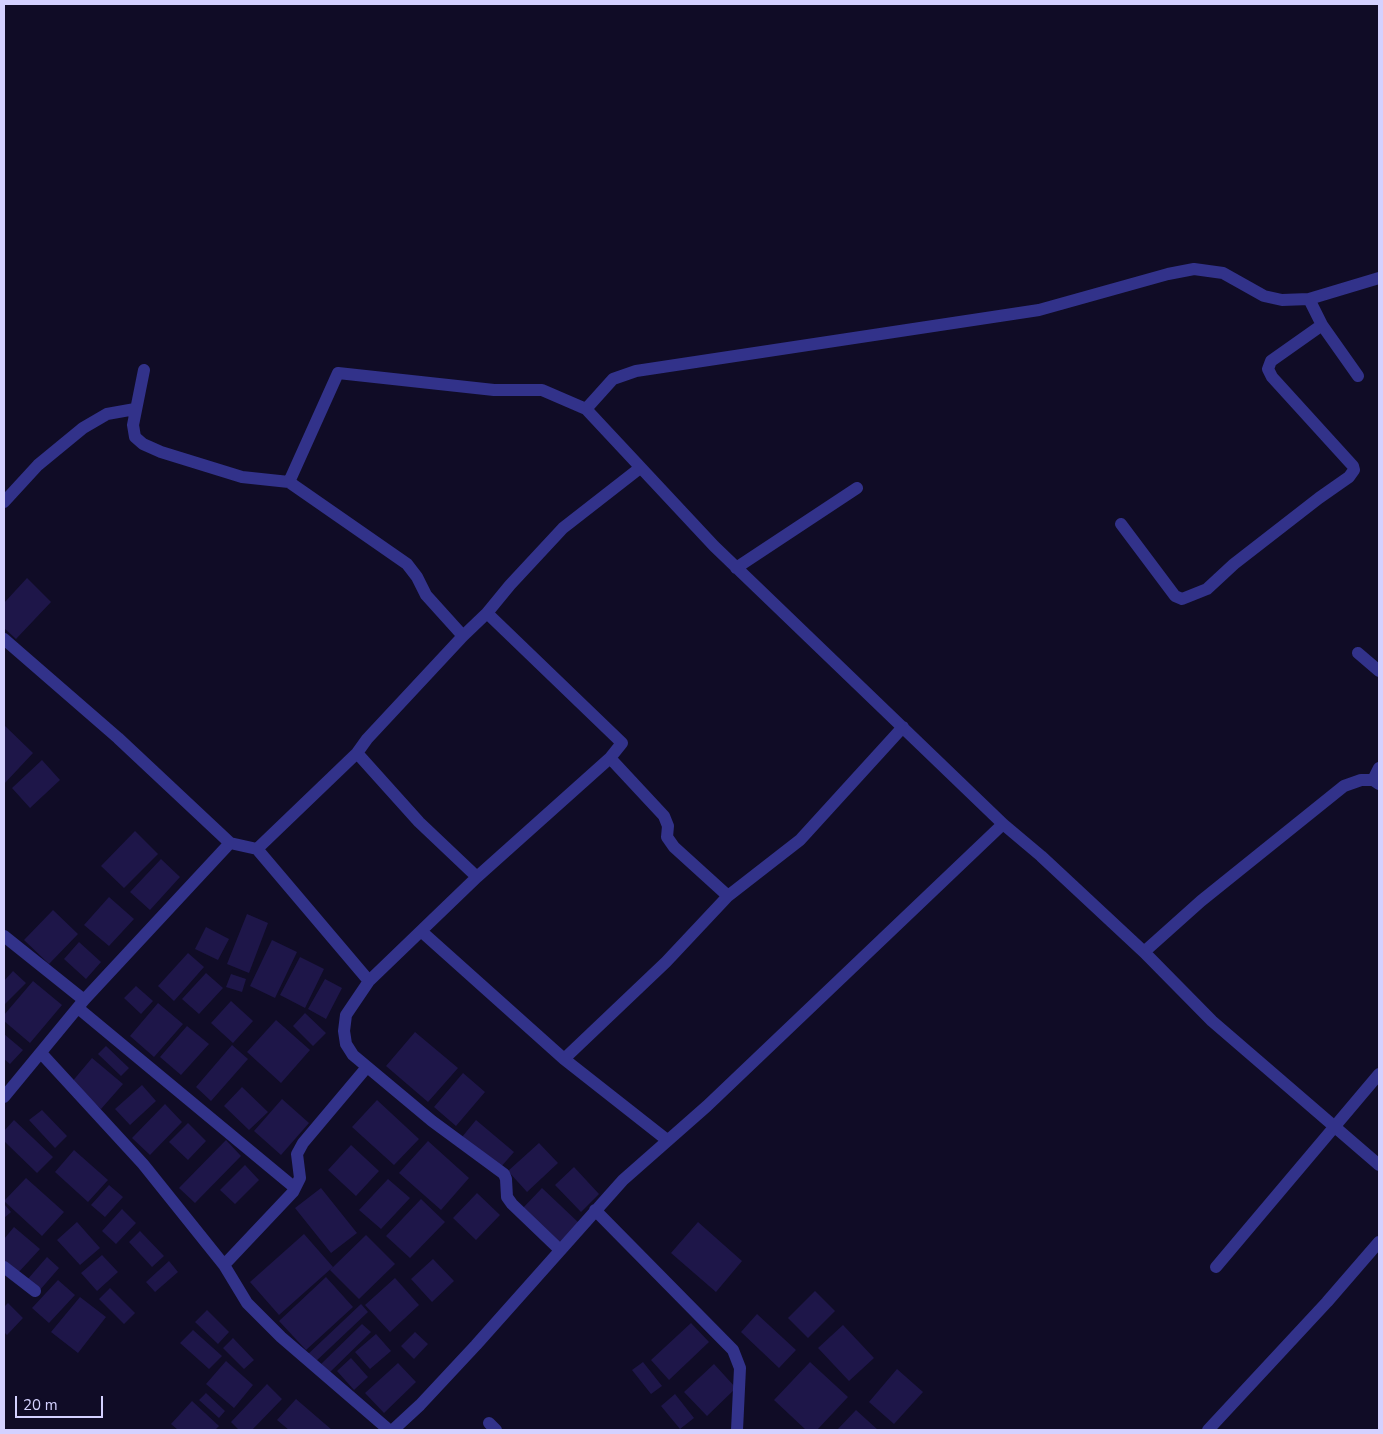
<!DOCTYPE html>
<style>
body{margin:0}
#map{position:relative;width:1383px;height:1434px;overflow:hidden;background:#100c26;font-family:"Nunito Sans",sans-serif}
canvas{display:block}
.frame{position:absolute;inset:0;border:5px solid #d4d1ff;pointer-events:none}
.scale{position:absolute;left:15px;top:1396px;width:88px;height:22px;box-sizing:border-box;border:2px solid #d4d1ff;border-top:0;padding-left:6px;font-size:15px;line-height:18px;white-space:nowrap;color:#d4d1ff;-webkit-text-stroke:4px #100c26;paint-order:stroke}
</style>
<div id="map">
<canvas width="1383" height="1434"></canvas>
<div class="frame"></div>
<div class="scale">20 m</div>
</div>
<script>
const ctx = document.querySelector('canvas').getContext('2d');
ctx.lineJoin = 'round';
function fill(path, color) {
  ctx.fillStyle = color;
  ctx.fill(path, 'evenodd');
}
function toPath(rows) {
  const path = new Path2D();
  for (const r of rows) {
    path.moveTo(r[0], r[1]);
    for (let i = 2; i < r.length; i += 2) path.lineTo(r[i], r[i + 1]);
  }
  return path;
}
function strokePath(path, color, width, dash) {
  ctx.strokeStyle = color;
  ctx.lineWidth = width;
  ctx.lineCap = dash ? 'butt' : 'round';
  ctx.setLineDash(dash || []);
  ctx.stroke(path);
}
const building = toPath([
 [27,578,51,602,16,639,4,628,4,603],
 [4,725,33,753,4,784],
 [42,760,60,780,30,808,12,788],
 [135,831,158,854,124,888,101,866],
 [161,859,180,877,150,910,130,892],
 [109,897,134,919,109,946,84,925],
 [53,910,78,934,49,964,24,940],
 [247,914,268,923,249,973,227,964],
 [206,927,229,939,218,960,195,949],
 [272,940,297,952,275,998,250,986],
 [79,942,101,962,86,979,64,959],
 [188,953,204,967,174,1001,158,986],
 [300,957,324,969,305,1008,280,995],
 [13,971,26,983,4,1005,4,981],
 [206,973,223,988,199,1014,182,999],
 [231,974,246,979,242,992,226,987],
 [325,979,342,988,326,1019,308,1009],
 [33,981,62,1005,30,1043,4,1021,4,1015],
 [136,986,153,1001,141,1014,124,998],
 [231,1001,253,1021,233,1043,211,1023],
 [158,1003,183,1024,154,1057,130,1036],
 [305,1013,326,1033,313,1046,293,1026],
 [276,1020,310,1050,281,1083,247,1052],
 [187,1026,209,1044,181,1075,160,1057],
 [415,1032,458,1068,428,1102,386,1066],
 [4,1034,23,1050,10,1064,4,1059],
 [232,1045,248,1059,211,1101,196,1087],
 [106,1046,129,1068,121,1076,98,1054],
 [92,1058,123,1084,101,1109,71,1083],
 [463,1073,485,1092,456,1126,434,1107],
 [142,1085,156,1101,130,1125,115,1109],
 [242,1087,268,1112,249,1130,224,1106],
 [282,1099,309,1123,281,1155,254,1131],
 [377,1100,419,1139,394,1165,352,1127],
 [165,1104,182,1122,150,1155,132,1138],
 [42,1110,67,1136,55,1148,29,1120],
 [14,1120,53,1157,37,1173,4,1141,4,1131],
 [476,1120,514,1152,500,1168,462,1137],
 [188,1123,206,1141,188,1160,169,1142],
 [226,1140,241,1156,195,1203,179,1188],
 [428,1141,469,1178,441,1210,399,1173],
 [539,1143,558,1163,527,1192,508,1171],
 [351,1145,379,1171,356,1196,328,1170],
 [74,1150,108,1180,88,1202,55,1172],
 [245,1165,259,1180,235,1204,220,1190],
 [574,1167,599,1194,581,1212,555,1185],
 [26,1178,64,1212,42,1236,4,1201],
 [388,1179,410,1198,381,1229,359,1210],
 [109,1185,123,1197,105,1217,91,1205],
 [321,1188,357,1233,331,1253,295,1208],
 [542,1188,579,1223,558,1245,521,1210],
 [477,1193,500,1215,476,1240,453,1218],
 [421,1199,445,1222,410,1258,386,1236],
 [4,1204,11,1212,4,1218],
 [122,1209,136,1223,116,1244,102,1231],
 [77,1222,100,1248,80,1265,57,1240],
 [698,1222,742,1261,716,1292,671,1253],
 [14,1227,40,1249,17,1274,4,1263,4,1239],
 [140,1231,164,1256,152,1267,129,1242],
 [304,1234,333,1267,279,1315,250,1282],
 [366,1235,395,1264,359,1299,330,1270],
 [102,1255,118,1272,97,1291,81,1273],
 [47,1257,59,1268,39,1291,27,1280],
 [433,1259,454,1281,432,1302,411,1279],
 [169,1261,178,1272,155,1292,146,1282],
 [326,1277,353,1307,306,1350,279,1321],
 [395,1278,419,1305,390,1332,365,1305],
 [58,1280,75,1295,49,1323,32,1308],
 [110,1288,135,1313,124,1324,99,1299],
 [815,1291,835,1311,808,1338,788,1318],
 [80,1297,106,1317,78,1353,51,1332],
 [8,1303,23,1318,7,1335,4,1332,4,1307],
 [361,1304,368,1312,313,1364,306,1356],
 [207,1310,229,1332,218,1344,195,1322],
 [757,1314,796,1350,779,1368,741,1332],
 [691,1323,709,1342,669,1380,651,1360],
 [362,1324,371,1332,328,1374,319,1366],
 [843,1325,874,1358,849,1381,818,1348],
 [193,1330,222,1356,209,1369,180,1343],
 [415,1332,428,1344,414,1359,401,1346],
 [376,1334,391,1351,370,1369,355,1352],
 [233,1338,254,1360,244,1369,223,1348],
 [351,1358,368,1377,354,1390,337,1371],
 [226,1361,253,1385,234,1408,206,1384],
 [643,1362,662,1386,651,1394,632,1370],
 [810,1362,848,1397,817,1430,806,1430,774,1400],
 [398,1363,416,1382,384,1413,365,1393],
 [714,1364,736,1388,707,1416,684,1392],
 [897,1369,923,1392,894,1424,869,1402],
 [267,1384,282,1399,252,1430,239,1430,231,1422],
 [206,1393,225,1411,219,1418,199,1400],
 [675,1394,694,1418,680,1429,661,1406],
 [296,1399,332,1430,289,1430,277,1420],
 [192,1401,219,1426,215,1430,178,1430,171,1424],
 [856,1410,878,1430,837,1430]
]);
const minor = toPath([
 [1309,299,1322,325,1358,376],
 [144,370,133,425,135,437,143,444,161,452,242,477,289,482,407,564,417,577,426,595,463,636],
 [586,409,613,379,636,371,1039,310,1168,274,1194,269,1223,273,1264,296,1282,300,1309,299,1379,278],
 [289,482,338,373,494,390,542,390,586,409,714,546,1003,824,1041,856,1144,952,1212,1021,1379,1165],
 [4,502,38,465,83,428,107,414,135,409],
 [1121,524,1175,596,1182,599,1207,589,1234,564,1319,498,1349,477,1354,470,1353,466,1272,377,1268,369,1271,361,1322,325],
 [736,568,857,488],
 [4,639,118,738,230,843,257,849,369,981,477,877,419,822,357,753],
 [1358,653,1379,671],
 [610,758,664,816,668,826,667,837,674,847,728,896],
 [1373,780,1379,768],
 [257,849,357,753,367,739,463,636,487,613,510,585,563,528,640,468],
 [477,877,610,758,622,743,487,613],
 [421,931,564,1059,667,1140],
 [4,936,84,1000],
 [1144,952,1201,901,1344,786,1361,780,1373,780,1379,784],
 [369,981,346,1015,344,1031,346,1044,353,1055,432,1121,504,1174,506,1179,507,1197,512,1204,560,1250],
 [78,1008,295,1188],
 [41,1053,143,1164,224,1265,247,1303,281,1337,389,1430],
 [564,1059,666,962,728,896,800,840,903,727],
 [4,1097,84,1000,230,843],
 [595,1210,733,1350,740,1368,737,1430],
 [224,1265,293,1192,300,1178,297,1154,303,1143,367,1067],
 [4,1267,35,1291],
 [1216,1267,1379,1074],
 [489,1423,496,1430],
 [393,1430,420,1405,476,1345,623,1180,707,1106,1003,824],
 [1208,1430,1327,1302,1379,1242]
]);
fill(building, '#1e1649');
strokePath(minor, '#32328a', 12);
</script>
